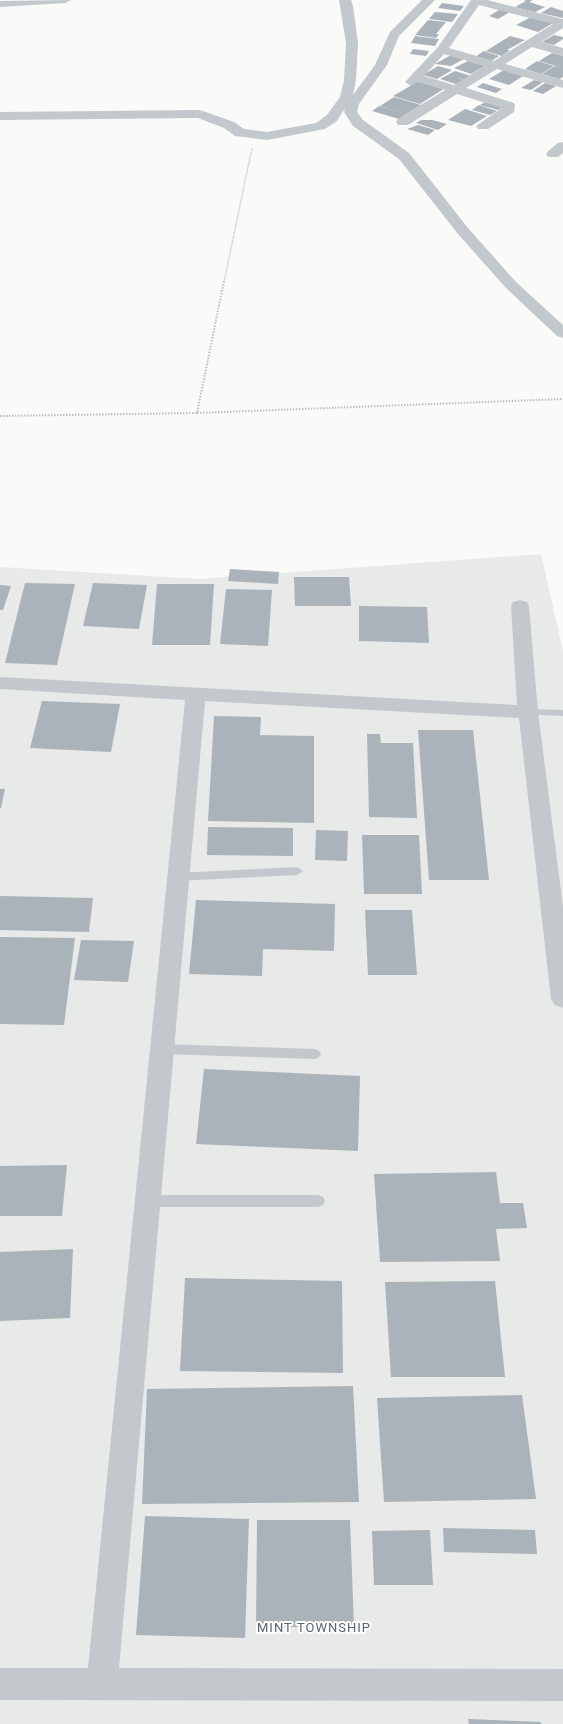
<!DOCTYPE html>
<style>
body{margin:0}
canvas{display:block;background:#fafaf8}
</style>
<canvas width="563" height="1724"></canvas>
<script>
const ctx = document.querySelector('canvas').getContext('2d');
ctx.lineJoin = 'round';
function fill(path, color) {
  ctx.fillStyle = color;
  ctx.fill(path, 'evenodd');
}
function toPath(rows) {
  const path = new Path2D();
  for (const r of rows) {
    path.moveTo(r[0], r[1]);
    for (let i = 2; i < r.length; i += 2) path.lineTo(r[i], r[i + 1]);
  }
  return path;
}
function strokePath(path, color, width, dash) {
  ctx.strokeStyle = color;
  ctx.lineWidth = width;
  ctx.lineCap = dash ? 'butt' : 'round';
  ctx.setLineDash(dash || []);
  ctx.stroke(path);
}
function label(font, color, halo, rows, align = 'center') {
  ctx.font = font + ' Roboto,sans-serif';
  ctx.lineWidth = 4;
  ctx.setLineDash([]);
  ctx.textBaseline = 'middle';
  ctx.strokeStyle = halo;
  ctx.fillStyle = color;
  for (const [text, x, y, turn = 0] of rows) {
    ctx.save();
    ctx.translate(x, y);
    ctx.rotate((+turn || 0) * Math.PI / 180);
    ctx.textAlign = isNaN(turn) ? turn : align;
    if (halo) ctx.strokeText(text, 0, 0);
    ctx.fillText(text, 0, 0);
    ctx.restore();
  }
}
const built = toPath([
 [541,554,563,651,563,1724,0,1724,0,567,199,579]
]);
const building = toPath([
 [524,0,533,0,529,2,545,7,535,12,515,7,526,1],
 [442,3,464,6,460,11,438,8],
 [551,7,563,11,563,18,541,13],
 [501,9,510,12,498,19,489,16],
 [435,12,458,14,452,22,429,19],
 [531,17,553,23,538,32,516,25],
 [428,20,446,22,436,34,439,34,436,38,415,35],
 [554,35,563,37,563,39,554,45,542,42],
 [415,36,439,39,435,46,411,43],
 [510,36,525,40,507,50,510,50,502,56,486,51],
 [413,49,429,51,426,56,410,54],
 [484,51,499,56,491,61,475,57],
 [552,53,563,56,563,68,539,61],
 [451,55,464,59,451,66,435,64],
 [468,61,485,66,471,74,454,68],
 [537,61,554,66,541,74,525,69],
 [438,66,452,70,437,79,423,75],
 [555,66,563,68,563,77,559,79,542,74],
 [504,70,523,76,509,85,489,79],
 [455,71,471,76,464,80,456,77,463,80,456,84,440,79],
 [534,80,543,82,531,90,521,88],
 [419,81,445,88,420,104,393,96],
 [483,83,502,89,496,93,477,87],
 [545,83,556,86,543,94,533,91],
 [394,97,421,105,406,114,380,106],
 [487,101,505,106,498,110,480,105],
 [479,105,497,111,490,115,472,110],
 [379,106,406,114,399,119,372,111],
 [465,109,487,116,471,126,448,120],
 [421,120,432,120,447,124,438,130,416,123],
 [418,125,435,130,428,135,407,129],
 [230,569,279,572,278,584,228,581],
 [294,577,349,577,351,606,295,606],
 [25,583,75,584,57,665,5,663],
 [93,583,147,585,139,629,83,626],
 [157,584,214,584,210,645,152,645],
 [0,585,11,586,3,610,0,610],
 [226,589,272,590,268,646,220,644],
 [359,606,427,607,429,643,359,641],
 [42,701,120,704,111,752,30,748],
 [214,716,261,717,260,735,314,736,314,823,208,821],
 [418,730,473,730,489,880,429,880],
 [367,734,380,734,381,743,413,743,417,818,369,817],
 [0,789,5,789,1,808,0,808],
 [208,827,293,828,293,856,207,855],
 [316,830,348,831,347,861,315,860],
 [362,835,419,835,422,894,364,894],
 [0,896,93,898,89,932,0,930],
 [196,900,335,904,334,951,263,949,262,976,189,974],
 [365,910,412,910,417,975,368,975],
 [0,937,75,938,64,1025,0,1024],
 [81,940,134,941,128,982,74,980],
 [204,1069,360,1076,358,1151,196,1144],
 [67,1165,62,1216,0,1216,0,1166],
 [496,1172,500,1203,523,1203,527,1228,496,1229,500,1261,380,1262,374,1174],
 [73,1249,70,1318,0,1321,0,1252],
 [185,1278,342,1281,343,1373,180,1371],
 [495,1281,505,1377,391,1377,385,1282],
 [353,1386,359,1502,142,1504,147,1389],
 [522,1395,536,1499,384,1502,377,1398],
 [145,1516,249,1519,245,1638,136,1635],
 [257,1520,350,1520,354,1627,256,1627],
 [443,1528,535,1530,537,1554,444,1552],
 [430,1530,433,1585,374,1585,372,1531],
 [468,1719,541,1722,541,1724,469,1724]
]);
const pathFar1 = toPath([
 [224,282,252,148]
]);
const path = toPath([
 [197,413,563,399],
 [0,416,197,413,224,281]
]);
const service = toPath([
 [528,709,563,710,563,716,524,714,523,712,528,709],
 [297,867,303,871,297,875,178,881,172,877,178,873,297,867],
 [162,1044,315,1049,319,1051,321,1054,319,1057,315,1059,162,1054,158,1052,156,1049,158,1046,162,1044],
 [147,1195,318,1195,323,1197,325,1201,323,1205,318,1207,147,1207,142,1205,140,1201,142,1197,147,1195]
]);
const minor = toPath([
 [71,0,65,3,0,7,0,1,71,0],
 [339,0,351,0,353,6,358,43,356,80,353,95,375,65,390,32,422,0,435,0,399,36,387,65,359,104,357,112,363,120,409,153,468,228,516,282,563,325,563,338,557,336,506,288,458,234,399,159,353,126,344,112,345,108,337,121,325,129,267,140,235,136,224,128,198,118,0,120,0,112,200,110,234,122,244,129,267,132,316,123,327,115,340,97,344,80,346,43,339,0],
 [471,0,487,0,563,19,563,28,541,42,563,48,563,56,532,47,505,64,563,80,563,88,497,69,466,88,514,103,515,106,514,112,488,129,478,129,476,126,502,108,457,94,408,125,398,125,396,122,398,119,445,90,418,82,411,86,405,82,438,47,471,0],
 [479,5,553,24,494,61,449,48,479,5],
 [444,54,485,66,454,85,424,76,444,54],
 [563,142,563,153,558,157,548,157,546,154,548,151,558,143,563,142],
 [520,600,527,602,529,606,538,712,563,907,563,1008,555,1005,551,999,519,718,205,701,119,1668,563,1669,563,1701,0,1700,0,1668,88,1668,185,700,0,689,0,677,517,705,511,606,513,602,520,600]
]);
const pathBridge = toPath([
 [425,187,469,233]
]);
const nearNeighbourhoodnames = [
 ["MINT TOWNSHIP",314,1629]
];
fill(built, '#e8e9e9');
fill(building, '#aab3b9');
strokePath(pathFar1, '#bbbfc2', 1.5, [1, 1]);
strokePath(path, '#bbbfc2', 2, [1.5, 1.5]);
fill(service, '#c3c8cc');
fill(minor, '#c3c8cc');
strokePath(pathBridge, '#bbbfc2', 1.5, [1, 1]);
ctx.letterSpacing = '1px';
label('13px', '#57646e', '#fff', nearNeighbourhoodnames);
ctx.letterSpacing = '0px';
</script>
